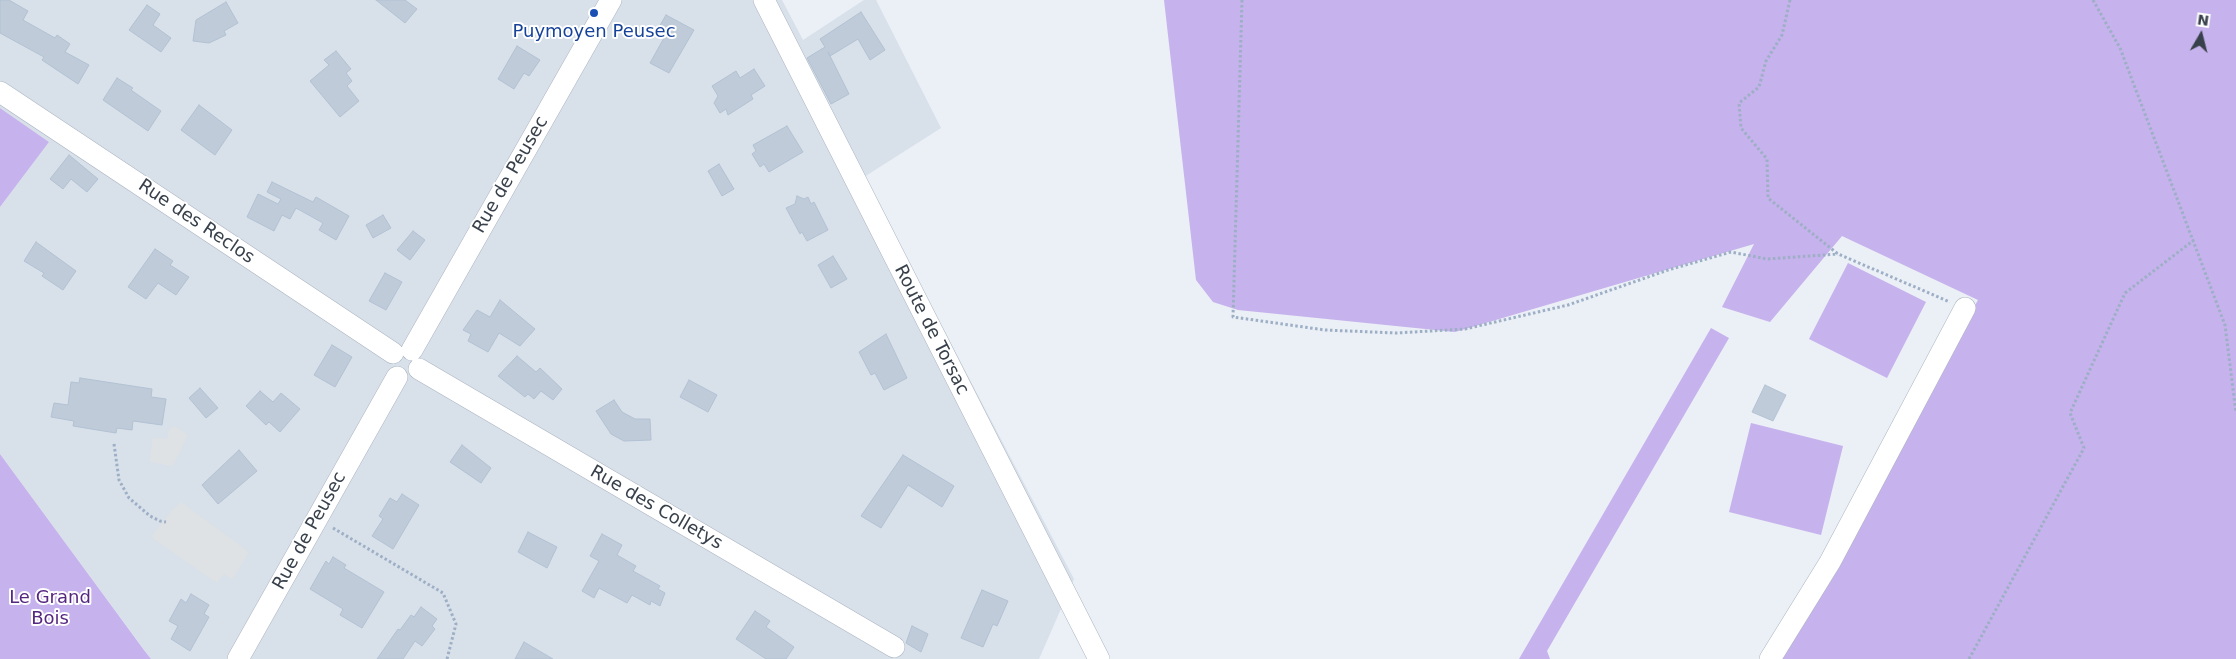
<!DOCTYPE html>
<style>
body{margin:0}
#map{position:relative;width:2236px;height:659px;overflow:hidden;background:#ebeff6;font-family:"DejaVu Sans",sans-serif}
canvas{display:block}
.north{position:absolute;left:2176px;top:10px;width:50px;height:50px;-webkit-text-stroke:4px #fff;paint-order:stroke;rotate:8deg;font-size:14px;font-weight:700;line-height:20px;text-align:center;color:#38414b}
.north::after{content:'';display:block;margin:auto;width:18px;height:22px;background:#38414b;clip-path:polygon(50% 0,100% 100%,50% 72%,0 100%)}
</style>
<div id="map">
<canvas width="2236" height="659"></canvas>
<div class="north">N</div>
</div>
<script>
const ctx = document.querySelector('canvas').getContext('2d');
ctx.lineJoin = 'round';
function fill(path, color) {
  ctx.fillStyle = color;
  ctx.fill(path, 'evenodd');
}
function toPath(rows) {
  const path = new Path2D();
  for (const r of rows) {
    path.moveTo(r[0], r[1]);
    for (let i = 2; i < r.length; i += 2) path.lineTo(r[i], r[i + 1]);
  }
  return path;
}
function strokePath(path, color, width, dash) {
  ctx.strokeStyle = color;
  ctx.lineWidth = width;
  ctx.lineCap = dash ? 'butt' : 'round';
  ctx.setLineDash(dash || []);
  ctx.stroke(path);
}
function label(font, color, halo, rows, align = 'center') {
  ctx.font = font + ' "DejaVu Sans",sans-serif';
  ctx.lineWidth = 4;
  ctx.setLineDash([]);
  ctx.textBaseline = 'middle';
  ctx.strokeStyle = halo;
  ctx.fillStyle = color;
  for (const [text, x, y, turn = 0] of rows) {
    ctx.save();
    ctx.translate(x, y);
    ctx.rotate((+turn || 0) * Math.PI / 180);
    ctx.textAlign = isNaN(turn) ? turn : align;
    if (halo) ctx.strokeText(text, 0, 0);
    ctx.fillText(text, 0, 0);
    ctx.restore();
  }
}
const residential = toPath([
 [0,0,782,0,803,40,864,0,876,0,941,128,864,177,1074,579,1039,659,151,659,0,454,0,207,49,142,0,108]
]);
const green = toPath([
 [1164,0,2236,0,2236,659,1777,659,1978,300,1842,236,1770,322,1722,307,1754,244,1455,332,1238,310,1213,302,1196,280],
 [0,108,49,142,0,207],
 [1848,263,1926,302,1887,378,1809,339],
 [1711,328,1729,338,1547,651,1550,659,1519,659],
 [1751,423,1843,446,1821,535,1729,512],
 [0,454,144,650,151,659,0,659]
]);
const parking = toPath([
 [175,426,188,435,173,466,150,462,153,438,167,439,169,429],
 [181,502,249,552,232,580,224,574,217,583,151,537,172,510]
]);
const building = toPath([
 [0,0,9,0,28,11,23,20,55,38,57,35,70,44,65,52,89,65,78,84,42,60,44,57,0,33,0,0],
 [376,0,405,0,417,9,405,23,376,0],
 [226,2,238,23,224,31,226,35,209,43,193,41,196,20,226,2],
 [147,5,160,14,153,25,171,38,161,52,129,30,147,5],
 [861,12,885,50,870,60,858,39,830,56,828,52,849,94,831,104,807,58,825,47,820,39,861,12],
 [666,15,694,30,669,73,650,63,664,38,655,34,666,15],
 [517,46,540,60,529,76,524,73,514,89,498,79,517,46],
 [336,51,351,69,346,73,352,81,347,86,359,101,340,117,310,81,329,65,324,60,336,51],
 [754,69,765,86,751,95,753,99,728,115,726,109,720,113,714,103,718,96,712,86,736,71,740,78,754,69],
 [117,78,133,88,131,90,161,111,148,131,103,100,117,78],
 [199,105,232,130,215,155,181,130,199,105],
 [787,126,803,152,769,172,764,164,760,167,752,154,756,151,753,145,787,126],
 [69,155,98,179,87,192,71,179,63,189,50,179,69,155],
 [719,164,734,189,722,196,708,171,719,164],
 [272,182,313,202,316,197,349,216,336,240,319,230,323,223,296,208,290,219,282,215,274,231,247,217,258,194,278,204,281,199,267,192,272,182],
 [797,196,804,199,808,197,811,204,814,202,828,230,807,241,802,232,800,234,786,208,795,204,797,196],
 [383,215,391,228,373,238,366,225,383,215],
 [413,231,425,240,410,260,397,250,413,231],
 [36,242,76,271,63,290,42,276,44,273,24,261,36,242],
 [155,249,173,261,170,265,189,277,176,295,158,283,146,299,128,287,155,249],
 [833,256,847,279,831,288,818,265,833,256],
 [385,273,402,282,386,310,369,301,385,273],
 [500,300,535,329,520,346,499,333,488,352,468,341,471,334,463,330,477,310,490,317,500,300],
 [886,334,907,378,884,390,875,373,871,375,859,352,886,334],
 [332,345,352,357,335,387,314,375,332,345],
 [517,356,536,372,540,368,562,389,553,400,541,391,534,399,528,394,525,397,498,376,517,356],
 [80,378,152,389,151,397,166,399,162,425,133,421,132,430,117,428,116,433,73,426,74,421,51,417,54,403,68,405,71,382,79,383,80,378],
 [689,380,717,395,708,412,680,397,689,380],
 [1765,385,1786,395,1773,421,1752,412,1765,385],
 [200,388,218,408,206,418,189,398,200,388],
 [260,391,273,402,281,393,300,409,280,432,269,422,266,425,246,406,260,391],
 [614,400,622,412,635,419,650,419,651,440,624,441,611,434,596,411,614,400],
 [462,445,491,468,481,483,450,462,462,445],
 [239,450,257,471,218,504,202,485,239,450],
 [903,455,954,486,942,507,908,485,881,528,861,516,903,455],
 [402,494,419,505,393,549,372,536,383,519,379,516,390,498,397,502,402,494],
 [528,532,557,547,547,568,518,552,528,532],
 [602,534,622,545,617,555,636,566,633,571,660,586,658,589,665,593,660,606,651,601,650,605,632,595,627,603,599,588,594,598,582,591,599,561,590,556,602,534],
 [333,557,346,565,344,568,384,592,362,628,340,615,343,609,310,589,326,561,329,564,333,557],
 [982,590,1008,601,997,626,993,624,983,647,961,638,982,590],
 [191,594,209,605,204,614,209,617,190,651,171,639,178,626,169,621,181,599,186,603,191,594],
 [421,607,437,619,432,626,435,629,422,646,415,641,403,659,377,659,398,629,400,630,411,615,414,617,421,607],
 [755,611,770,621,766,627,794,647,786,659,766,659,736,639,755,611],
 [912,626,928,634,921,652,906,643,912,626],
 [524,642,553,659,515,659,524,642]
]);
const path = toPath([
 [1242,0,1233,317,1325,330,1396,333,1465,329,1568,305,1668,270,1731,252,1767,259,1838,254],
 [1790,0,1782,35,1766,61,1759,87,1739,103,1741,128,1767,159,1768,198,1838,254,1950,302],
 [2093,0,2120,48,2225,325,2236,413],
 [114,444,119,480,129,498,150,516,160,521,166,522],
 [333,528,443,593,456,624,447,659],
 [1969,659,2084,448,2070,413,2125,293,2194,240]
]);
const minor = toPath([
 [764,0,1099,659],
 [0,92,393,353],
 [412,350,611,0],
 [419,369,894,647],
 [238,659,397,377],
 [1770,659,1830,562,1965,308]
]);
const markers = [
 [594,13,5,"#1a4fb4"]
];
const transitNames = [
 ["Puymoyen Peusec",594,32]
];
const streetNames = [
 ["Rue de Peusec",511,175,-60],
 ["Rue des Reclos",196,222,34],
 ["Route de Torsac",931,330,63],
 ["Rue des Colletys",656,508,30],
 ["Rue de Peusec",310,531,-61]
];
const parkNames = [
 ["Le Grand",50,598],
 ["Bois",50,619]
];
fill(residential, '#d8e0ea');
fill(green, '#c6b2ec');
fill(parking, '#dfe2e4');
fill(building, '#bfcbd8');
strokePath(building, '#b2c2d4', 1);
strokePath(minor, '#acb6c2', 22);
strokePath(path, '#9dafc5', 3, [2.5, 2.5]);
strokePath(minor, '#fff', 21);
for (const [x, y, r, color] of markers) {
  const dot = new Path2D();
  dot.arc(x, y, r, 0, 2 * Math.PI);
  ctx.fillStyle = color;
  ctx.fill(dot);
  strokePath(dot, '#fff', 2);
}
label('18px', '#164399', '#fff', transitNames);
label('18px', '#38414b', '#fff', streetNames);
label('18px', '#562781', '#fff', parkNames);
</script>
